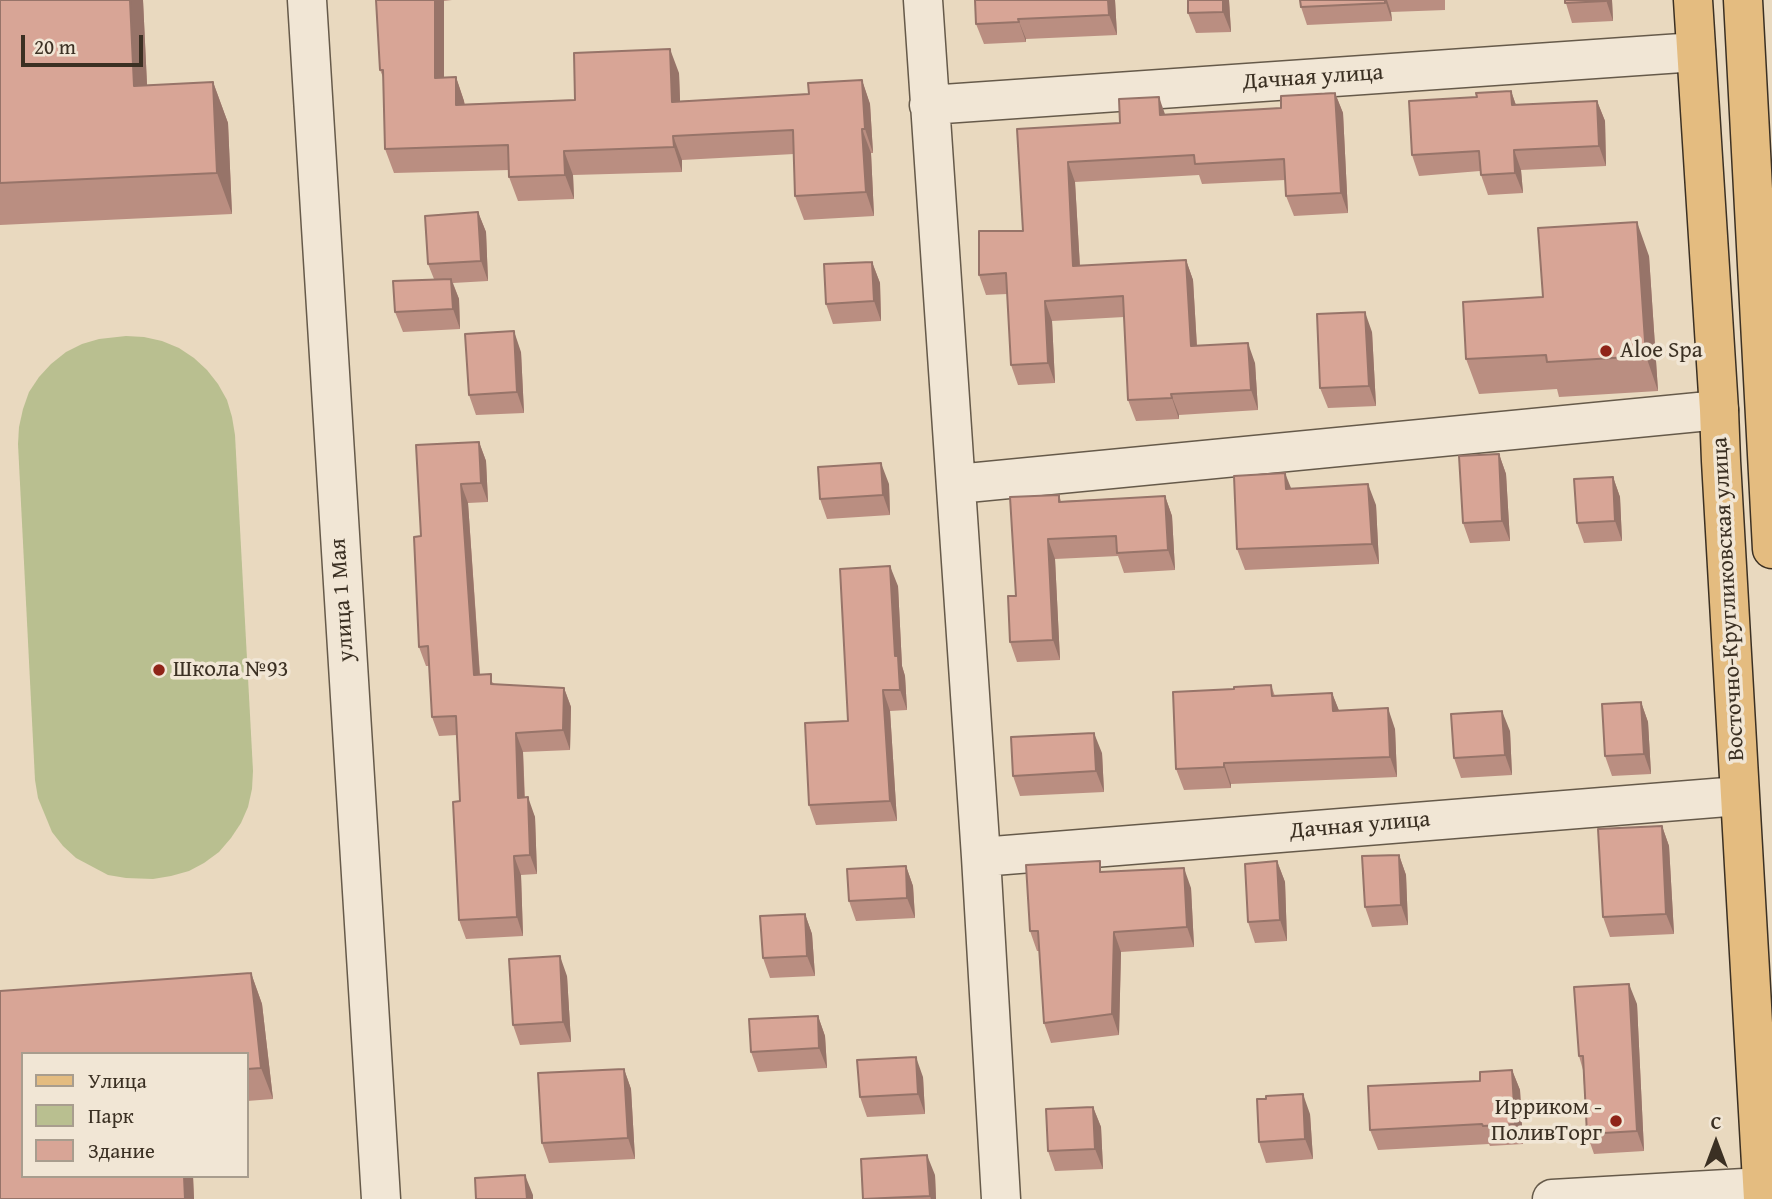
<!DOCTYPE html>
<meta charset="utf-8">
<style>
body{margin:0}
#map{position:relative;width:1772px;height:1199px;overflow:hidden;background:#e9d9bf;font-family:"Gentium Book Plus",serif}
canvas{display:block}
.legend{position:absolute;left:21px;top:1052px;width:228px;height:126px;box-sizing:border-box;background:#f1e6d5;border:2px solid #a89d8e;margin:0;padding:9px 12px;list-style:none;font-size:21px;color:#3b3023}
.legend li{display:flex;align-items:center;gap:14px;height:35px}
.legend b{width:35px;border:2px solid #a89d8e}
.north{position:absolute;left:1681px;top:1108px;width:70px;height:70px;-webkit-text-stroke:5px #f1e6d5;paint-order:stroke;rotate:0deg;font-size:19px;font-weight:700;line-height:28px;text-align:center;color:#3b3023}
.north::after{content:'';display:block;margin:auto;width:24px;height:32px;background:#3b3023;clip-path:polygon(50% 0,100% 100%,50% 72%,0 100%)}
.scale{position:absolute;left:21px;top:35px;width:122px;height:32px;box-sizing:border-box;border:4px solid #3b3023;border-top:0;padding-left:9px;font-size:21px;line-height:24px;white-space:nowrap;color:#3b3023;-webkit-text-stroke:5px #f1e6d5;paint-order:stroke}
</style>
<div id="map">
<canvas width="1772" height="1199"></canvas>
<ul class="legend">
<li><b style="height:9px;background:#e4bc80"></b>Улица</li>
<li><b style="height:19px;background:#b9bf90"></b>Парк</li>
<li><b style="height:19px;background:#d8a596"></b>Здание</li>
</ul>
<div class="north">С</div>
<div class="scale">20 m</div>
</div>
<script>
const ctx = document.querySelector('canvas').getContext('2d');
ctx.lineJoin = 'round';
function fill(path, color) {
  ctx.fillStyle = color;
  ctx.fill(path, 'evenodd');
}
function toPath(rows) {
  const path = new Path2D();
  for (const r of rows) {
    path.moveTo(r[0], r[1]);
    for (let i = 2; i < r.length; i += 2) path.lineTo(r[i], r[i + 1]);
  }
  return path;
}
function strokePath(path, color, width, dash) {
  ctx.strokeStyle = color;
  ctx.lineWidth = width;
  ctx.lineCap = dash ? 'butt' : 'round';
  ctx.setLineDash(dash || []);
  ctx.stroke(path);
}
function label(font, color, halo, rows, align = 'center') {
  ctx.font = font + ' "Gentium Book Plus",serif';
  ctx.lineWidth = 7;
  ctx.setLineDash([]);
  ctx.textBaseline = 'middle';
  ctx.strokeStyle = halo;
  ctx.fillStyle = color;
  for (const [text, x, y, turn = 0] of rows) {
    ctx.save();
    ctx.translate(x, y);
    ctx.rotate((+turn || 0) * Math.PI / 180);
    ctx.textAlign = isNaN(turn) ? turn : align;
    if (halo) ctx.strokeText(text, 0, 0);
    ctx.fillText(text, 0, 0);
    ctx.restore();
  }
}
const green = toPath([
 [126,336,144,337,162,341,179,348,194,358,207,370,218,384,227,400,232,417,235,435,253,771,252,789,248,807,241,823,231,838,219,852,204,863,189,871,171,876,153,879,126,878,108,875,76,858,63,846,52,832,38,798,35,780,18,444,19,427,23,409,29,392,39,377,51,364,66,352,82,344,99,339]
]);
const minor = toPath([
 [307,0,381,1199],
 [923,0,981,857,1001,1199],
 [929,105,1696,52],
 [957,484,1719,410],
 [981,857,1739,796],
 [1552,1199,1762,1187]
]);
const major = toPath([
 [1693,0,1719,410,1721,461,1763,1199],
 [1743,0,1772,549]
]);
const wall = toPath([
 [0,0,143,0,147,85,213,82,228,123,232,214,0,225],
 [376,0,452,0,444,1,444,77,456,77,465,104,575,100,679,73,680,101,809,94,862,80,870,104,873,153,871,153,874,216,804,220,795,196,794,154,682,160,682,172,573,175,574,199,518,201,509,177,509,170,394,173,385,149,383,77,380,70],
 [1115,0,1117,35,1026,39,1026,42,984,44,976,24],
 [1188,0,1229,0,1231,32,1196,33,1188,13],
 [1300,0,1445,0,1445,10,1391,12,1392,21,1307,25,1301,7],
 [1565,0,1612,0,1613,21,1572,23],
 [1511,91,1516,105,1597,101,1605,121,1606,166,1521,170,1523,193,1488,195,1481,175,1480,171,1419,176,1412,155,1477,97],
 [1335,93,1343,113,1348,213,1294,216,1286,196,1285,180,1202,184,1199,175,1075,182,1080,266,1186,260,1193,280,1197,346,1255,363,1258,410,1179,415,1179,419,1136,421,1128,400,1124,317,1052,321,1055,383,1018,385,1011,365,1007,294,986,295,979,275,1023,231,1017,129,1120,123,1165,114,1281,108],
 [478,212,486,232,488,281,453,283,459,299,460,329,403,332,395,312,434,279,428,264],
 [1649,256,1658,391,1559,397,1557,389,1479,394,1466,359,1543,297],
 [872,262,880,283,881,321,833,324,826,304],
 [1372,332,1376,406,1328,408,1320,388],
 [521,352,524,413,476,415,469,395],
 [479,442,486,461,488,502,468,503,480,674,495,684,564,688,571,707,570,750,523,752,525,798,535,817,537,874,521,875,523,936,466,939,459,920,460,801,457,735,439,736,432,717,429,666,426,666,419,647,421,536],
 [1499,454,1506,474,1510,541,1470,543,1463,523],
 [1613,477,1620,497,1622,541,1584,543,1577,523],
 [889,484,890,515,827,519,820,499],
 [1291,489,1376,505,1379,564,1245,570,1237,549],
 [1059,495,1061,501,1165,496,1172,516,1175,570,1124,573,1118,556,1055,559,1060,660,1017,662,1010,642,1016,596],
 [898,586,902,666,905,676,907,710,890,711,897,821,816,825,809,805,848,721],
 [1271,685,1275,696,1332,693,1339,711,1395,729,1397,777,1231,784,1231,788,1184,790,1176,769,1234,689],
 [1641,702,1648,722,1651,774,1612,776,1605,756],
 [1510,731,1512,775,1461,778,1454,758],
 [1102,753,1104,792,1020,796,1013,776],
 [1662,826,1669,846,1674,934,1610,937,1603,917],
 [1399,855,1406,875,1408,925,1372,927,1365,907],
 [1277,861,1285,882,1287,941,1255,943,1248,922],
 [906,866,913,886,915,918,856,921,849,901],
 [1104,872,1191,888,1194,947,1121,952,1119,1035,1051,1043,1044,1023,1039,951,1037,951,1030,931],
 [805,914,812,934,815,976,770,978,763,958],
 [251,973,262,1004,273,1099,247,1101,247,1054,23,1054,23,1176,193,1176,194,1199,0,1199,0,991],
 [567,976,571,1042,520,1045,513,1025],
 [1637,1004,1644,1151,1594,1154,1587,1134,1583,1070,1579,1056],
 [818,1016,825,1036,827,1068,758,1072,751,1052],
 [624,1069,631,1089,635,1159,549,1163,542,1143],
 [1512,1070,1520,1090,1523,1144,1490,1146,1489,1144,1378,1150,1370,1130,1480,1081],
 [923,1077,925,1114,867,1117,860,1097],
 [1093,1107,1101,1127,1103,1169,1055,1171,1048,1151],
 [1310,1114,1313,1159,1266,1163,1259,1142],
 [935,1175,936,1199,863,1199]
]);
const shadedWall = toPath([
 [130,0,143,0,149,127,134,86],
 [435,0,444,0,444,102,435,78],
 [1108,0,1115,0,1117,35,1109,15],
 [1223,0,1229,0,1231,32,1223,12],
 [1385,0,1387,0,1391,12,1392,21],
 [1606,0,1612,0,1613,21],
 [1018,19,1026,39,1026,42,1019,22],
 [670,49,679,73,681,126,672,102],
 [456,77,464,101,465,129,456,105],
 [862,80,870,104,873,153,865,129],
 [213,82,228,123,232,214,217,173],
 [1511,91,1518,111,1512,105],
 [1335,93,1343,113,1348,213,1341,193],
 [1159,97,1166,117,1160,115],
 [1597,101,1605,121,1606,166,1599,146],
 [862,129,871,153,874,216,866,192],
 [673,136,682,160,682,172,674,147],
 [1514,150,1521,170,1523,193,1515,173],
 [564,151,573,175,574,199,565,175],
 [1068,162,1075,182,1081,286,1073,266],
 [478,212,486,232,488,281,481,261],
 [1637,222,1649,256,1658,391,1646,356],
 [1186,260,1193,280,1198,366,1191,346],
 [872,262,880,283,881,321,874,301],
 [451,279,459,299,460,329,453,309],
 [1045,301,1052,321,1055,383,1048,363],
 [1365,312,1372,332,1376,406,1369,386],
 [514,331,521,352,524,413,517,392],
 [1248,343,1255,363,1258,410,1251,390],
 [1171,394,1179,415,1179,419,1172,398],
 [479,442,486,461,488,502,481,483],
 [1499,454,1506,474,1510,541,1502,521],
 [881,463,889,484,890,515,883,495],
 [1285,473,1293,493,1286,489],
 [1613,477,1620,497,1622,541,1615,521],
 [461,484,468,503,481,694,474,675],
 [1368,484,1376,505,1379,564,1372,544],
 [1165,496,1172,516,1175,570,1168,550],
 [1048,539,1055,559,1060,660,1053,640],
 [890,566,898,586,902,666,905,676,907,710,900,690,895,656],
 [564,688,571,707,570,750,563,730],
 [883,690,890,711,897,821,890,801],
 [1332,693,1340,713,1333,711],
 [1641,702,1648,722,1651,774,1644,754],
 [1388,708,1395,729,1397,777,1390,757],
 [1502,711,1510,731,1512,775,1505,755],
 [516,733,523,752,525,817,518,798],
 [1094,733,1102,753,1104,792,1096,771],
 [1224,763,1231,784,1231,788,1224,767],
 [528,797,535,817,537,874,530,855],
 [1662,826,1669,846,1674,934,1666,914],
 [1399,855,1406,875,1408,925,1401,905],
 [514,856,521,875,523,936,517,917],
 [1277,861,1285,882,1287,941,1280,920],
 [906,866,913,886,915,918,907,898],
 [1184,868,1191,888,1194,947,1187,927],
 [805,914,812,934,815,976,807,956],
 [1114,932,1121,952,1119,1035,1112,1014],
 [560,956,567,976,571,1042,563,1022],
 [251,973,262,1004,273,1099,261,1068],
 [1629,984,1637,1004,1644,1151,1637,1131],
 [818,1016,825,1036,827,1068,819,1048],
 [916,1057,923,1077,925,1114,918,1094],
 [624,1069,631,1089,635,1159,628,1138],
 [1512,1070,1520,1090,1523,1144,1515,1124],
 [1303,1094,1310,1114,1313,1159,1305,1139],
 [1093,1107,1101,1127,1103,1169,1095,1149],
 [927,1155,935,1175,936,1199,931,1199,930,1196],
 [525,1175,533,1195,533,1199,527,1199],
 [184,1176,193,1176,194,1199,185,1199]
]);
const building = toPath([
 [0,0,130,0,134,86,213,82,217,173,0,183,0,0],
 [376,0,435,0,435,78,456,77,456,105,575,100,574,53,670,49,672,102,809,94,808,83,862,80,865,129,862,129,866,192,795,196,793,130,673,136,674,147,564,151,565,175,509,177,508,145,385,149,383,70,380,70,376,0],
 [975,0,1108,0,1109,15,1018,19,1019,22,976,24,975,0],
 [1188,0,1223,0,1223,12,1188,13,1188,0],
 [1300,0,1385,0,1385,3,1301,7,1300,0],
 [1565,0,1606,0,1606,1,1565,3,1565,0],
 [1511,91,1512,105,1597,101,1599,146,1514,150,1515,173,1481,175,1479,151,1412,155,1409,101,1477,97,1476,93,1511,91],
 [1335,93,1341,193,1286,196,1284,159,1195,164,1194,155,1068,162,1073,266,1186,260,1191,346,1248,343,1251,390,1171,394,1172,398,1128,400,1123,296,1045,301,1048,363,1011,365,1006,273,979,275,979,231,1023,231,1017,129,1120,123,1119,99,1159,97,1160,115,1281,108,1281,96,1335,93],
 [478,212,481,261,428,264,425,216,478,212],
 [1637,222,1646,356,1547,362,1546,355,1466,359,1463,302,1543,297,1538,228,1637,222],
 [872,262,874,301,826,304,824,264,872,262],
 [451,279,453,309,395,312,393,281,451,279],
 [1365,312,1369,386,1320,388,1317,314,1365,312],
 [514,331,517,392,469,395,465,334,514,331],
 [479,442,481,483,461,484,474,675,491,674,491,684,564,688,563,730,516,733,518,798,528,797,530,855,514,856,517,917,459,920,453,802,460,801,456,716,432,717,428,646,419,647,414,537,421,536,416,445,479,442],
 [1499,454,1502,521,1463,523,1459,456,1499,454],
 [881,463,883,495,820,499,818,467,881,463],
 [1285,473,1286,489,1368,484,1372,544,1237,549,1234,476,1285,473],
 [1613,477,1615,521,1577,523,1574,479,1613,477],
 [1059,495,1059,502,1165,496,1168,550,1117,553,1116,536,1048,539,1053,640,1010,642,1008,596,1016,596,1010,497,1059,495],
 [890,566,895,656,898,656,900,690,883,690,890,801,809,805,805,723,848,721,840,569,890,566],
 [1271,685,1272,696,1332,693,1333,711,1388,708,1390,757,1224,763,1224,767,1176,769,1173,692,1234,689,1234,687,1271,685],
 [1641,702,1644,754,1605,756,1602,704,1641,702],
 [1502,711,1505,755,1454,758,1451,714,1502,711],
 [1094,733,1096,771,1013,776,1011,737,1094,733],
 [1662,826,1666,914,1603,917,1598,829,1662,826],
 [1399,855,1401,905,1365,907,1362,856,1399,855],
 [1100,861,1100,872,1184,868,1187,927,1114,932,1112,1014,1044,1023,1038,931,1030,931,1026,865,1100,861],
 [1277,861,1280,920,1248,922,1245,864,1277,861],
 [906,866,907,898,849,901,847,869,906,866],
 [805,914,807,956,763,958,760,916,805,914],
 [560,956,563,1022,513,1025,509,959,560,956],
 [251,973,261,1068,247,1069,247,1054,23,1054,23,1176,184,1176,185,1199,0,1199,0,991,251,973],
 [1629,984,1637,1131,1587,1134,1583,1056,1579,1056,1574,987,1629,984],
 [818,1016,819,1048,751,1052,749,1019,818,1016],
 [916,1057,918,1094,860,1097,857,1060,916,1057],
 [624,1069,628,1138,542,1143,538,1073,624,1069],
 [1512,1070,1515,1124,1483,1126,1482,1124,1370,1130,1368,1086,1480,1081,1480,1072,1512,1070],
 [1303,1094,1305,1139,1259,1142,1257,1099,1266,1099,1266,1096,1303,1094],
 [1093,1107,1095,1149,1048,1151,1046,1109,1093,1107],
 [927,1155,930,1196,863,1199,861,1159,927,1155],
 [525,1175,527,1199,476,1199,475,1178,525,1175]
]);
const markers = [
 [1606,351,7,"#8f2418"],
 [159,670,7,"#8f2418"],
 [1616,1121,7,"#8f2418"]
];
const streetNames = [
 ["Дачная улица",1313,78,-4],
 ["Восточно-Кругликовская улица",1729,599,-93],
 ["улица 1 Мая",343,600,-94],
 ["Дачная улица",1360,826,-5]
];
const poiNames = [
 ["Aloe Spa",1620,351],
 ["Школа №93",173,670],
 ["Ирриком -",1602,1108,"right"],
 ["ПоливТорг",1602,1134,"right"]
];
fill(green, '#b9bf90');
strokePath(minor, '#665a4a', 41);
strokePath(major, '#3b3023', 41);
strokePath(minor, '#f1e6d5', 38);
strokePath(major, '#e4bc80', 38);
fill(wall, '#ba8e81');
fill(shadedWall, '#977469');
fill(building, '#d8a596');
strokePath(building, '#977469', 2);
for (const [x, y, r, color] of markers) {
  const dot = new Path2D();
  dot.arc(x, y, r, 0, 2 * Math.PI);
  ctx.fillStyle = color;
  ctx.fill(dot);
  strokePath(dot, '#f1e6d5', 2.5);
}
label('23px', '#3b3023', '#f1e6d5', streetNames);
label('23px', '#3b3023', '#f1e6d5', poiNames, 'left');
</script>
